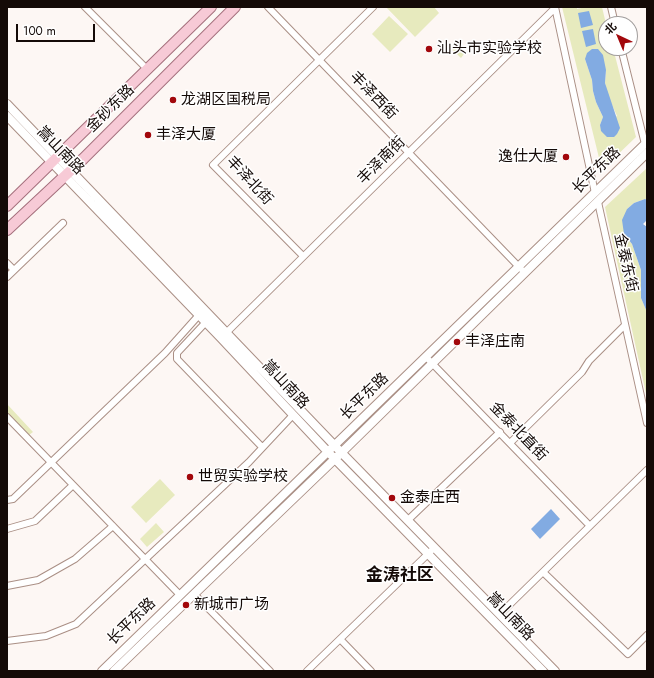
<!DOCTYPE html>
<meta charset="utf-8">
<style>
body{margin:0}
#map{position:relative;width:654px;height:678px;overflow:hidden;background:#fdf7f4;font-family:Jost,"Noto Sans SC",sans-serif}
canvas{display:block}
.frame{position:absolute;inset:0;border:8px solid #140a07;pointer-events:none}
.north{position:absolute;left:598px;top:16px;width:40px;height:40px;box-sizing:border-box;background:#fff;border:1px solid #a19d9c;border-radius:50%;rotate:316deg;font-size:11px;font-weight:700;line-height:16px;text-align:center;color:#140a07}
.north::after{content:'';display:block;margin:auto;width:14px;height:18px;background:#a2080c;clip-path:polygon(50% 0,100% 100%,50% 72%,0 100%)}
.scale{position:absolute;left:16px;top:24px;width:79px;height:18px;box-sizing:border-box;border:2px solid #140a07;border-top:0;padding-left:5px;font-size:12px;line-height:14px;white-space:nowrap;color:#140a07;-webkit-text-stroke:3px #fff;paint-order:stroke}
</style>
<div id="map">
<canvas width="654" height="678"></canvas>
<div class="frame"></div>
<div class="north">北</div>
<div class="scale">100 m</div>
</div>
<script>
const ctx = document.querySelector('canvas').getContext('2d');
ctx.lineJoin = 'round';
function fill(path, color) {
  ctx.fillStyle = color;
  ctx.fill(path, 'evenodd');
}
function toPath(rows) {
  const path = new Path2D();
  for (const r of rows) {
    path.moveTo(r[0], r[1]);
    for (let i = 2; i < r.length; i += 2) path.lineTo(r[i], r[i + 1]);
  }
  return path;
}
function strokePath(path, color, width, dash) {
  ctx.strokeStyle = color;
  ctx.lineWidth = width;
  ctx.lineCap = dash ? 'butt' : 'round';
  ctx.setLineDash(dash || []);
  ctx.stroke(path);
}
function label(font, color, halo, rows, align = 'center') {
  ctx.font = font + ' Jost,"Noto Sans SC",sans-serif';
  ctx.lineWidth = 3;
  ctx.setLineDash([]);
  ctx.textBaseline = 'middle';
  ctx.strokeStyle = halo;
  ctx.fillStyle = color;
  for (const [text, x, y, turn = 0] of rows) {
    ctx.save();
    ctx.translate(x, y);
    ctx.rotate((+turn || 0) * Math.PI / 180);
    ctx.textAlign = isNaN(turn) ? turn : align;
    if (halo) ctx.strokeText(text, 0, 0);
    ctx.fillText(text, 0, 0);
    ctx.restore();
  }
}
const green = toPath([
 [386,7,434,7,439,13,415,37],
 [562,7,577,7,577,9,586,7,602,7,606,24,606,48,613,48,636,137,608,164,601,166],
 [585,59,606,70,605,83,608,96,617,116,600,125,603,117,596,102,593,91,592,80],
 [389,16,408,34,390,52,372,34],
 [456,45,464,54,461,58,452,49],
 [647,168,647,200,645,199,634,203,627,209,624,234,632,244,641,270,641,298,647,312,647,398,605,207],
 [7,404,33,432,29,435,7,414],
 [160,479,175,495,146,523,131,507],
 [156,523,164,532,147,547,140,539]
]);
const water = toPath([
 [589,11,593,25,581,28,578,13],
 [593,29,596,44,586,47,582,31],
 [592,49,598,49,603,55,606,70,605,83,620,128,617,134,614,137,607,137,601,131,600,125,603,117,596,102,593,91,592,80,585,59,587,53],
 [645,199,647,200,647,222,646,221,643,224,647,227,647,312,641,298,641,270,632,244,624,234,622,220,627,209,634,203],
 [551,509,560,519,540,539,531,529]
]);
const minor = toPath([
 [85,7,147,69],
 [268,7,521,269],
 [555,7,595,193],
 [611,7,615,24],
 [621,48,645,144],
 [598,202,647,423],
 [303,256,213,165,373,7],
 [7,263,14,270],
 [7,277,63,223],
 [206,322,177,353,177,359,262,447],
 [227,332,555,8],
 [426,357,590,526],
 [7,417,180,595],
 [510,443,582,372,589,361,625,325],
 [7,500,13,499,165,353,199,315],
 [408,520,500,432],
 [7,529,35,521,73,485],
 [543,572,628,654,647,635],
 [7,586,38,580,75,559,113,526],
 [194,594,270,671],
 [500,614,647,470],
 [340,639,371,671],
 [7,641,46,636,76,624,249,462,293,415],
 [307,671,431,551]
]);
const tertiary = toPath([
 [7,104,335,446,555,671],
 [7,116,221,338,328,452,543,671],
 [102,671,647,142],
 [114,671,342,452,647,153]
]);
const primary = toPath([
 [7,206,211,7],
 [7,230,83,159,235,7]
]);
const markers = [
 [429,49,4,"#a2080c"],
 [173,100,4,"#a2080c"],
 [148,135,4,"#a2080c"],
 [566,157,4,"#a2080c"],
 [457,342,4,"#a2080c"],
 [190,477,4,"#a2080c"],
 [392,498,4,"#a2080c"],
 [186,605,4,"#a2080c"]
];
const poiNames = [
 ["汕头市实验学校",437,49],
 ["龙湖区国税局",181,100],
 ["丰泽大厦",156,135],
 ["逸仕大厦",558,157,"right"],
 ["丰泽庄南",465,342],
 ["世贸实验学校",198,477],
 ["金泰庄西",400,498],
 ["新城市广场",194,605]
];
const streetNames = [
 ["丰泽西街",373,96,46],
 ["金砂东路",111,109,-45],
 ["嵩山南路",60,151,46],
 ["丰泽南街",382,161,-45],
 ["长平东路",597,171,-44],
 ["丰泽北街",249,181,47],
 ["金泰东街",625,263,77],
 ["嵩山南路",285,385,47],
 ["长平东路",365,397,-44],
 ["金泰北直街",518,432,46],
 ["嵩山南路",510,617,46],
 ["长平东路",132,622,-44]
];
const quarterNames = [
 ["金涛社区",400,576]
];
fill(green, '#e7eabe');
fill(water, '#82abe2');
strokePath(minor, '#aa8f85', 8);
strokePath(tertiary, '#aa8f85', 10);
strokePath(primary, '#a46f7c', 12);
strokePath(minor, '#fff', 6);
strokePath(tertiary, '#fff', 8);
strokePath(primary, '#f7cad6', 10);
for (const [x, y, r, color] of markers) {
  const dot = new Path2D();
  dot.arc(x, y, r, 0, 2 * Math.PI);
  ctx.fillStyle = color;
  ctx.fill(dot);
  strokePath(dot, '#fff', 1.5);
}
label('15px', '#140a07', '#fff', poiNames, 'left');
label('15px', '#140a07', '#fff', streetNames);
label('bold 17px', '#140a07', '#fff', quarterNames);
</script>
